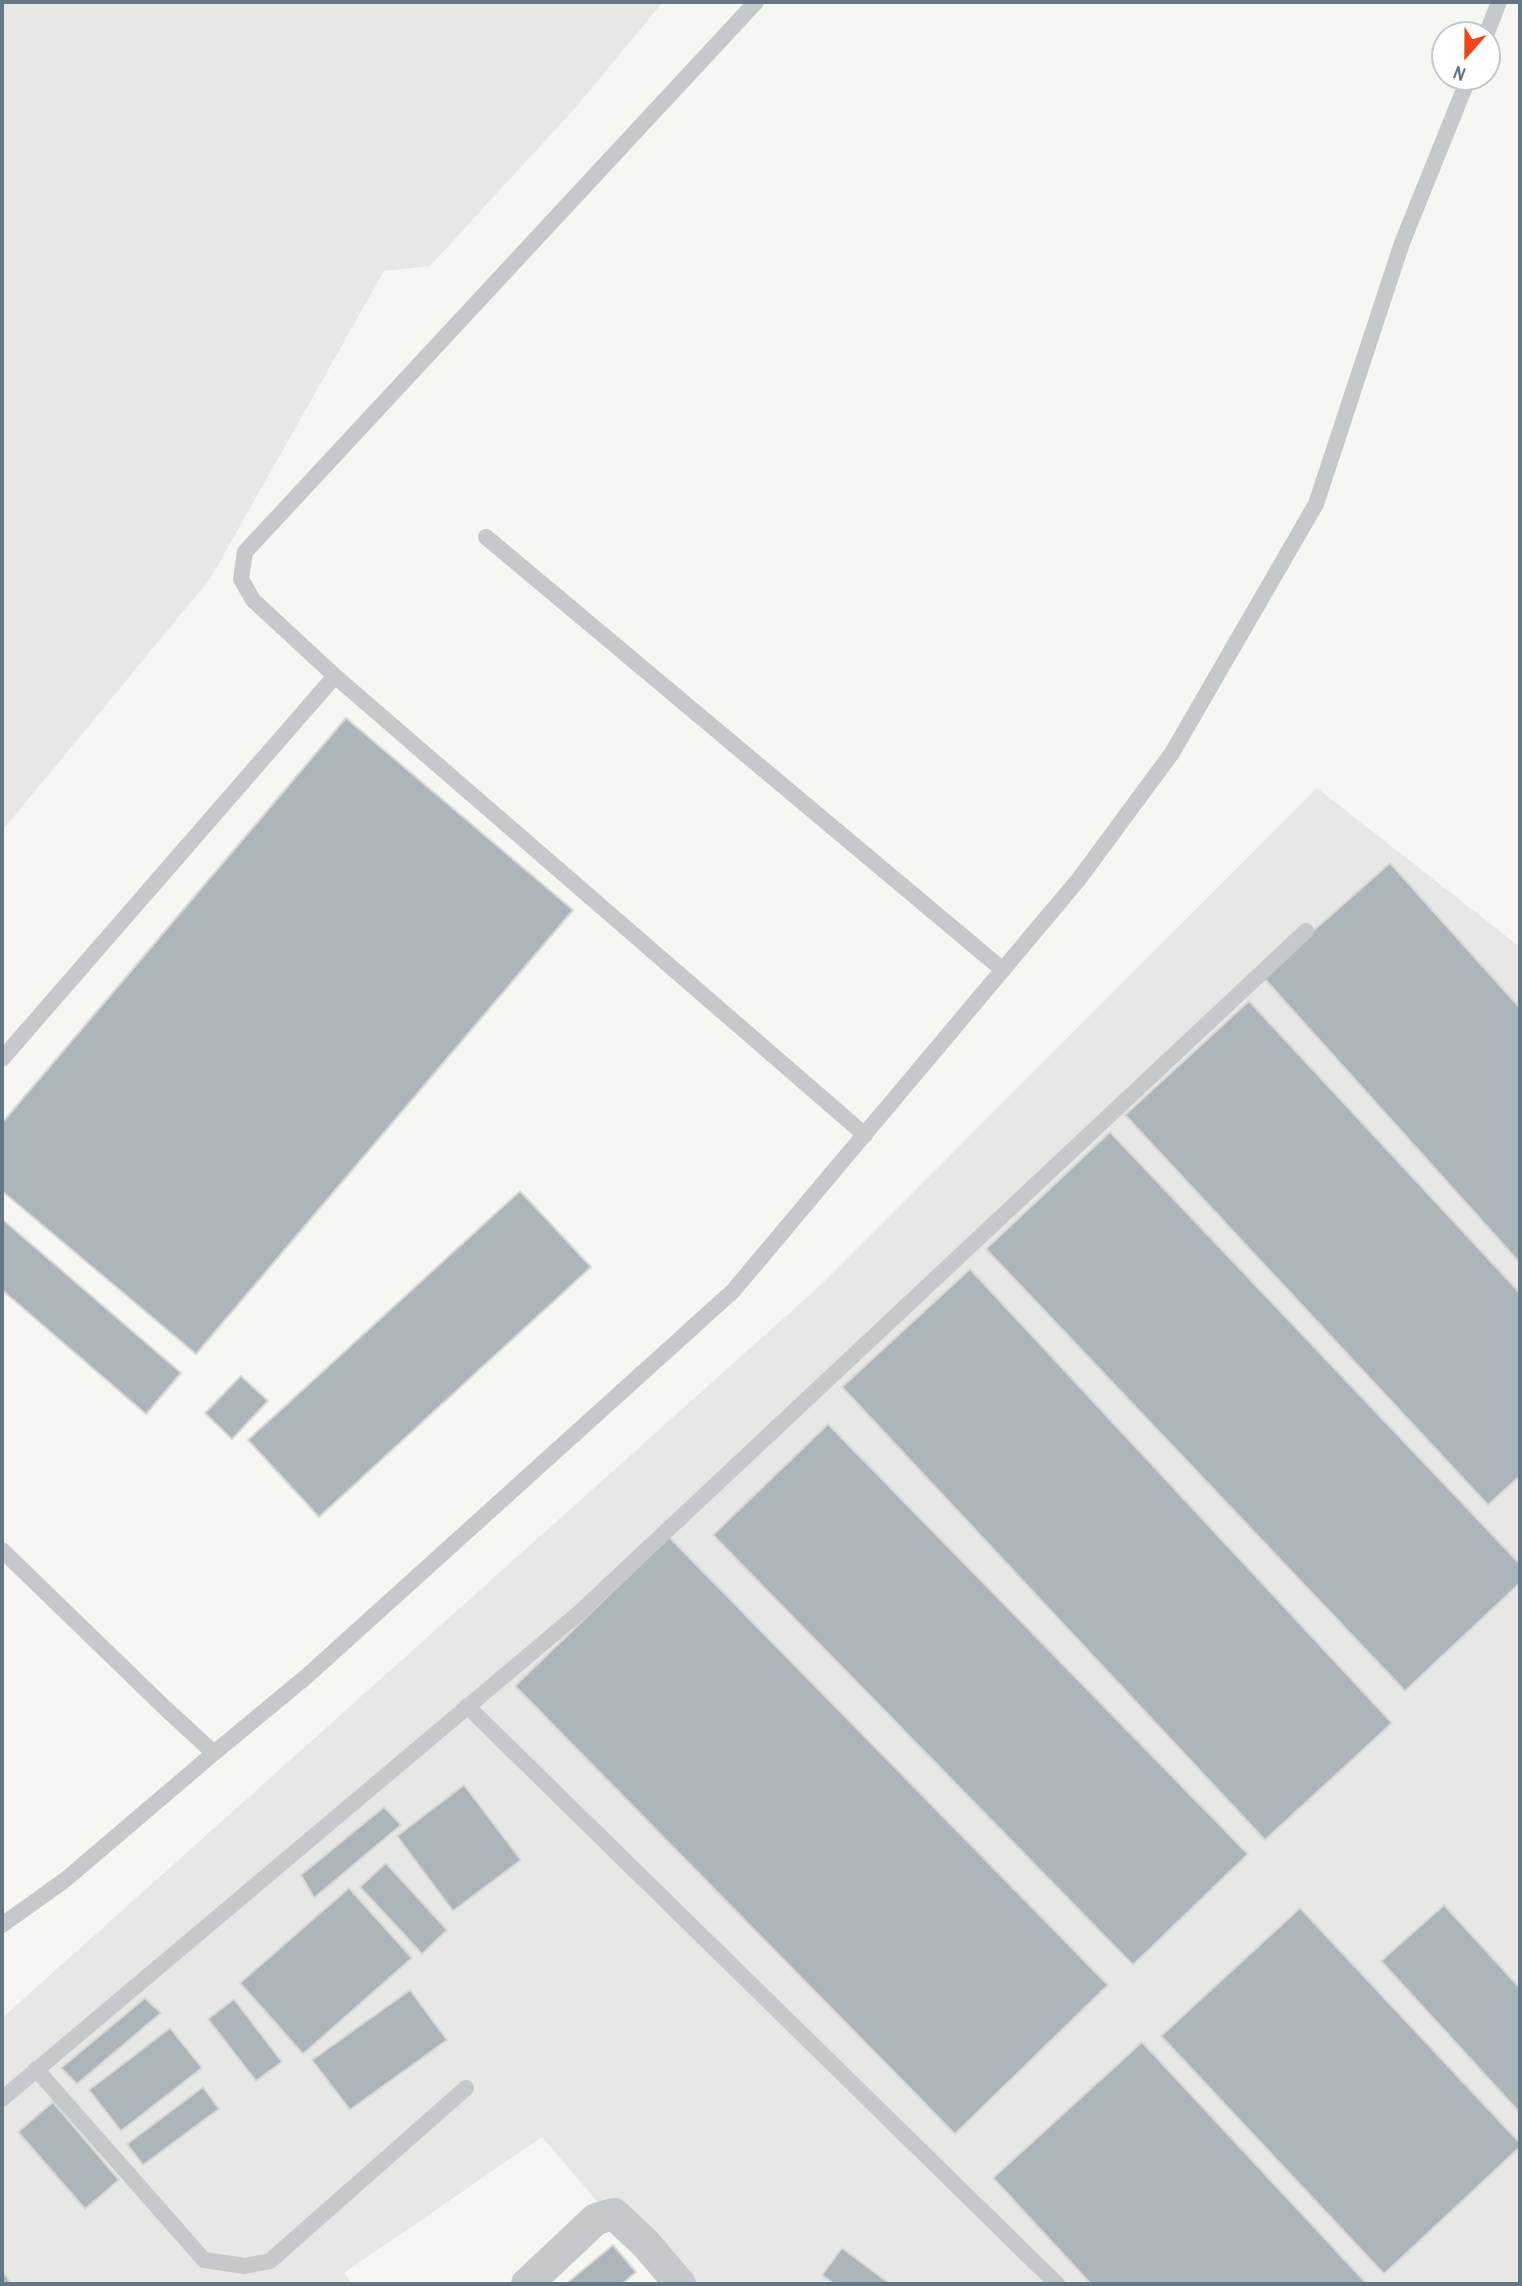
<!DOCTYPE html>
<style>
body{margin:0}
#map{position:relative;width:1522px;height:2286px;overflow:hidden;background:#f6f6f2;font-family:"Archivo Narrow",sans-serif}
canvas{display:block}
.frame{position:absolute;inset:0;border:4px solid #637786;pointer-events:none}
.north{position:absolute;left:1431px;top:21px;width:70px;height:70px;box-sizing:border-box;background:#fff;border:2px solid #c1c9cf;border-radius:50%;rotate:201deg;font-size:19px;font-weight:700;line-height:28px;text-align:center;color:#637786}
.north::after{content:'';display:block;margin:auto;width:24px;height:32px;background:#ee471b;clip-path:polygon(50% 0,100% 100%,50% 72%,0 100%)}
</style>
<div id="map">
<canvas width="1522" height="2286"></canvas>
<div class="frame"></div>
<div class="north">N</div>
</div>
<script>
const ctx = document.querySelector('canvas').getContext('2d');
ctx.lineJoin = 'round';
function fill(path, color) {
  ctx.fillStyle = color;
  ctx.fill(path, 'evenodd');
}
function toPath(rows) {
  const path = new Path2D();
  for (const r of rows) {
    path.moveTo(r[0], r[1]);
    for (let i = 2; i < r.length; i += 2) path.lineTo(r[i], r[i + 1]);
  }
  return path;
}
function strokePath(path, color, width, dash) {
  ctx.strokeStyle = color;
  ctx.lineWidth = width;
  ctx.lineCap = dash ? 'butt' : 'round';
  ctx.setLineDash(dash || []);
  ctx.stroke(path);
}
const built = toPath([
 [2,2,663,2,577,106,430,266,384,271,210,579,2,831],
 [1317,788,1520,947,1520,2284,668,2284,542,2137,344,2273,352,2284,9,2284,2,2278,2,2018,824,1282]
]);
const building = toPath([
 [346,718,573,910,196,1354,2,1191,2,1123,346,718],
 [1390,863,1520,1008,1520,1263,1262,976,1390,863],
 [1249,1001,1520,1293,1520,1476,1488,1505,1125,1115,1249,1001],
 [1110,1132,1520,1564,1520,1583,1405,1691,986,1249,1110,1132],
 [520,1191,591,1267,319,1517,248,1440,520,1191],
 [2,1219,181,1373,146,1414,2,1290,2,1219],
 [970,1269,1392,1723,1265,1840,842,1387,970,1269],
 [241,1376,268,1401,232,1439,205,1413,241,1376],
 [828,1424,1248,1854,1133,1965,713,1535,828,1424],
 [669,1537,1108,1985,955,2134,515,1686,669,1537],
 [464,1785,521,1860,453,1911,397,1836,464,1785],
 [384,1807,401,1825,314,1898,301,1875,384,1807],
 [386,1863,447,1930,422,1954,360,1887,386,1863],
 [349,1888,412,1958,303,2054,240,1983,349,1888],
 [1444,1905,1520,1988,1520,2113,1381,1961,1444,1905],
 [1300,1908,1520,2143,1520,2147,1384,2274,1161,2036,1300,1908],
 [410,1990,447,2040,350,2110,312,2060,410,1990],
 [145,1998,161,2013,77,2084,61,2068,145,1998],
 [234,1999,282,2062,256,2081,208,2019,234,1999],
 [170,2028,202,2068,121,2131,89,2090,170,2028],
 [1142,2042,1367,2284,1091,2284,993,2178,1142,2042],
 [203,2087,219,2109,143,2165,127,2144,203,2087],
 [53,2102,119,2180,85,2209,18,2132,53,2102],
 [613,2245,636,2272,622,2284,566,2284,613,2245],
 [842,2248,890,2284,834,2284,822,2275,842,2248],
 [2,2270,11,2284,2,2284,2,2270]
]);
const service = toPath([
 [756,2,245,552,241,579,253,600,335,676,865,1135],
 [1486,35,1499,2],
 [486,537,1003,970],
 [2,1059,335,676],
 [2,1550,165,1708,214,1753,307,1676,733,1291,1079,879,1172,753,1316,504,1402,243,1469,77],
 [467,1706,1057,2284],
 [2,1925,65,1880,214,1753],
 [36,2069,204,2260,245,2266,270,2261,466,2088],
 [2,2099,580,1612,1306,931]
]);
const minor = toPath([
 [527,2284,596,2219,614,2214,646,2244,680,2284]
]);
fill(built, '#e7e8e6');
fill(building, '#acb5ba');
strokePath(building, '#d8d8d5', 2);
strokePath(service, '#c5c9cc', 16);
strokePath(minor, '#c5c9cc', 32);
</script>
